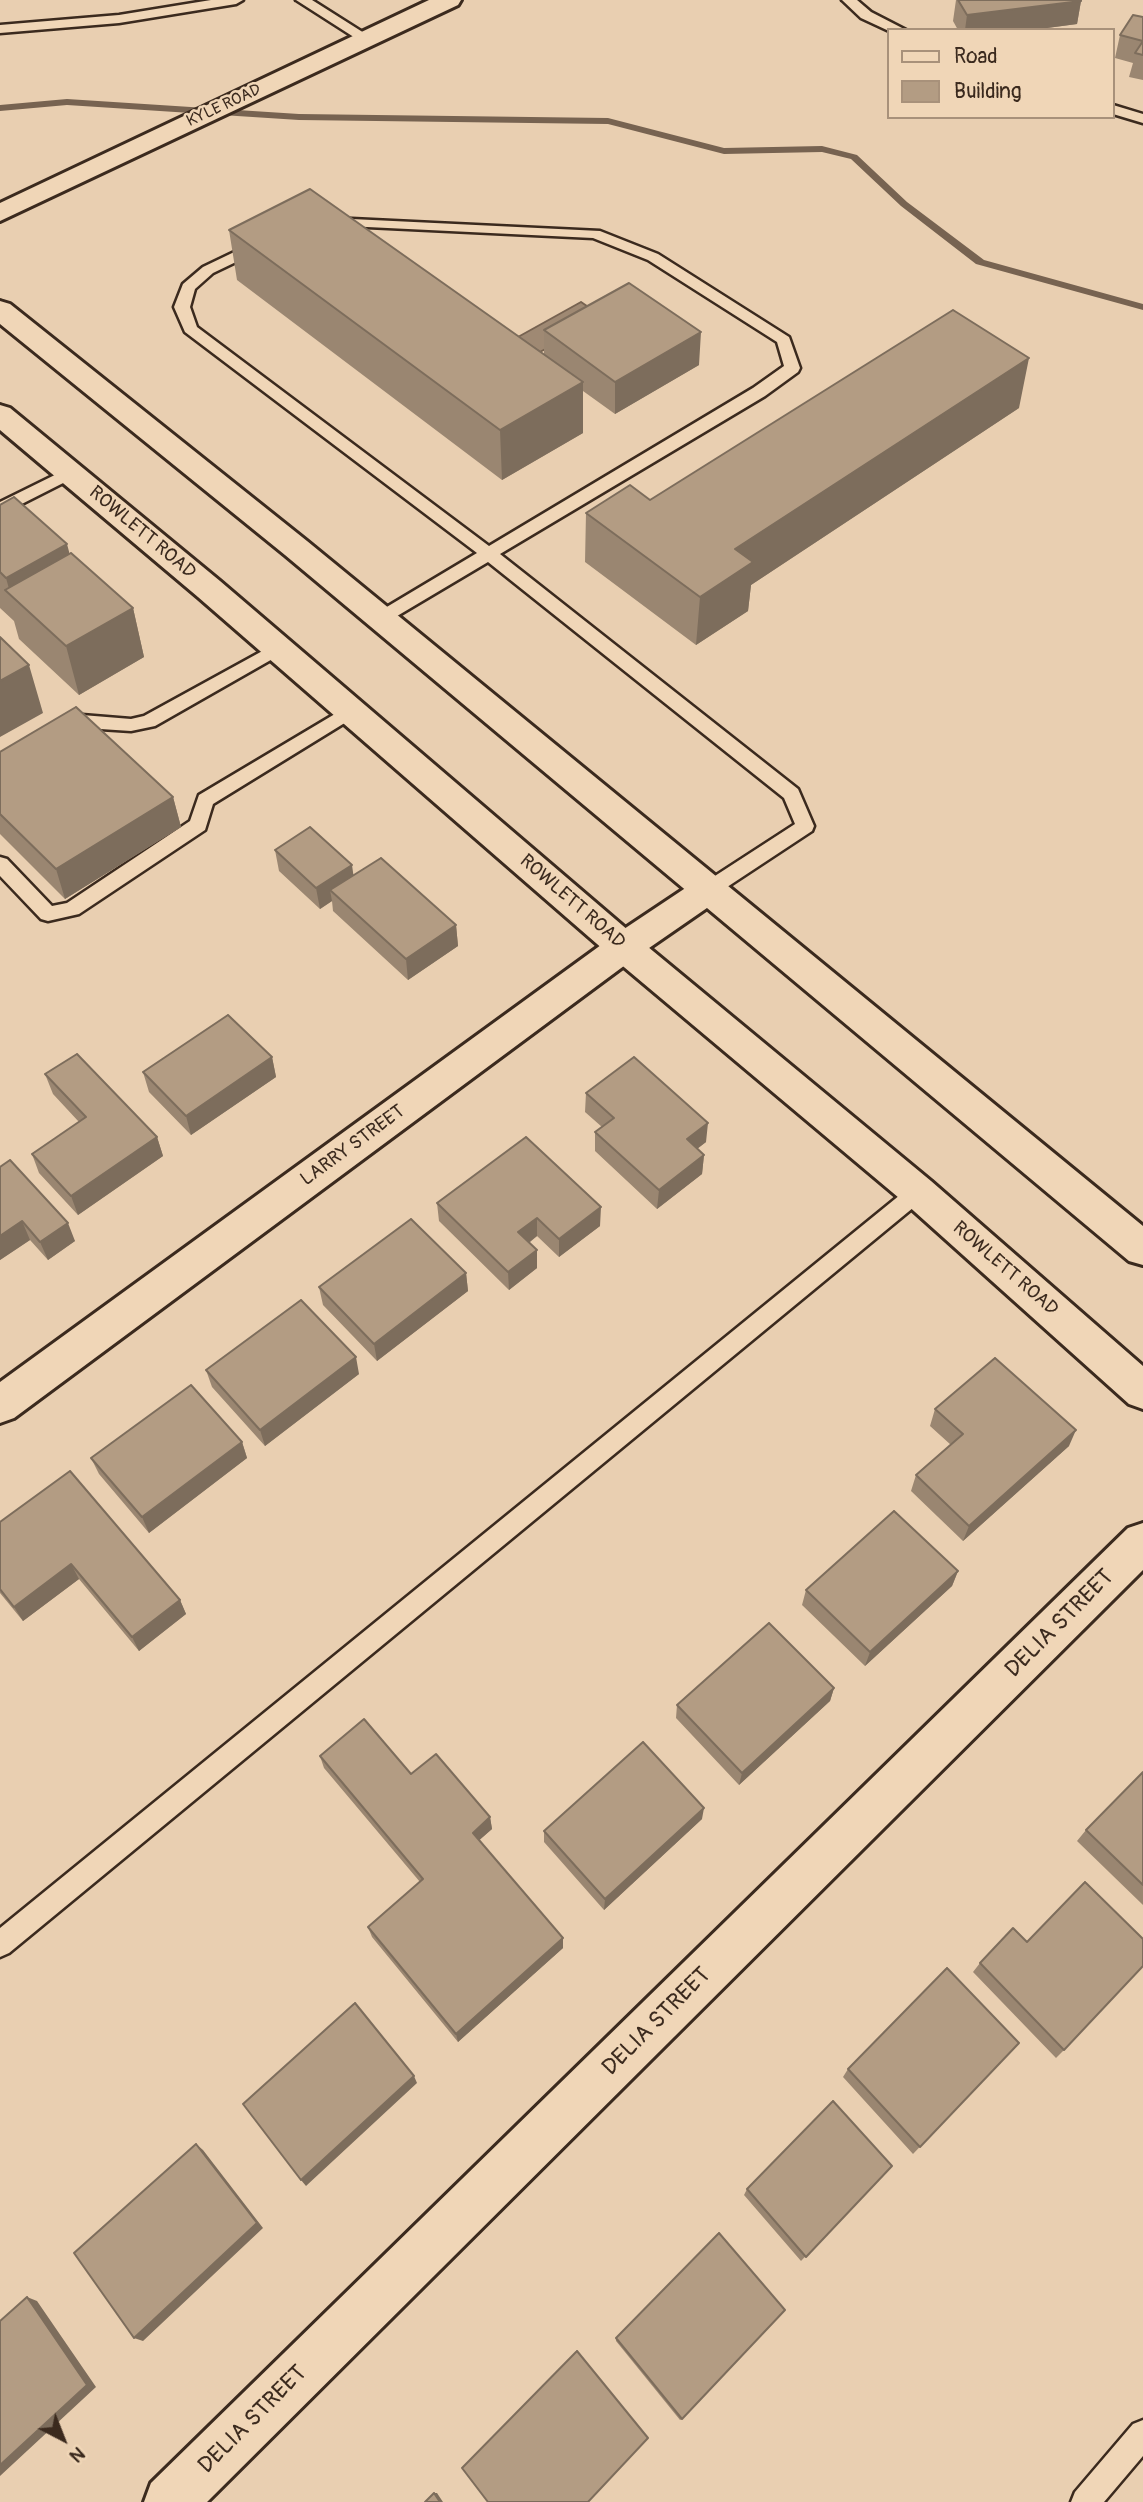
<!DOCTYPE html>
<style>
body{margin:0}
#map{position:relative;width:1143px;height:2502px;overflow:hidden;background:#e9cfb1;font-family:Pangolin,sans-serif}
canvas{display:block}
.legend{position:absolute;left:887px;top:28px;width:228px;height:91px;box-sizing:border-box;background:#f0d6b7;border:2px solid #a8917a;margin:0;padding:9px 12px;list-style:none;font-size:21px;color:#3b2a1e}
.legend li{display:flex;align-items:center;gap:14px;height:35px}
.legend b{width:35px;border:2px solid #a8917a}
.north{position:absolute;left:28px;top:2404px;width:70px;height:70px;-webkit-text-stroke:5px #f0d6b7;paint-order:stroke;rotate:138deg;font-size:19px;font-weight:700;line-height:28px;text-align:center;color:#3b2a1e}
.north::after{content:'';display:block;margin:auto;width:24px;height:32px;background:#3b2a1e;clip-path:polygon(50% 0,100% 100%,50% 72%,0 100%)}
</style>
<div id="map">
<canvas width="1143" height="2502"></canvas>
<ul class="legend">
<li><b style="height:9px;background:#f0d6b7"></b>Road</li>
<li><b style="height:19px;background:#b39c83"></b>Building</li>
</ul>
<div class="north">N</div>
</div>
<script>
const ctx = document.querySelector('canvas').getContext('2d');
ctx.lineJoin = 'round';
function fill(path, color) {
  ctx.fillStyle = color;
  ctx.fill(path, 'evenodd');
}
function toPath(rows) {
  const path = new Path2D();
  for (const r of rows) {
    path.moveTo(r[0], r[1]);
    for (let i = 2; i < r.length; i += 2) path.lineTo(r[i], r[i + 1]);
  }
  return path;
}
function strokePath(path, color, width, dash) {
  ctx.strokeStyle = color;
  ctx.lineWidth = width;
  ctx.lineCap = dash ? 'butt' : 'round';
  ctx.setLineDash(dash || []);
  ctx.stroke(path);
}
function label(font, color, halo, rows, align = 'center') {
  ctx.font = font + ' Pangolin,sans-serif';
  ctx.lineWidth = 5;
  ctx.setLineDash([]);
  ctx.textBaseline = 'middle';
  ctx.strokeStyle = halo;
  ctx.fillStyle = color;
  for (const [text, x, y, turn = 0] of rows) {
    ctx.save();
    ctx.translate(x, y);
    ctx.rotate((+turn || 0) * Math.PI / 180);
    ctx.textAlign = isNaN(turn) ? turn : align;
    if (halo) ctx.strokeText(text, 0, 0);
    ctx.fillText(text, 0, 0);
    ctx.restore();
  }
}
const water = toPath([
 [581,302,603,317,540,352,518,337,581,302]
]);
const stream = toPath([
 [67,99,299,114,608,118,724,148,822,146,857,155,907,202,984,260,1143,304,1143,310,976,264,901,206,851,159,822,152,724,154,608,124,299,120,67,105,0,111,0,105,67,99]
]);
const service = toPath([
 [211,0,243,0,236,4,119,23,0,33,0,25,119,15,211,0],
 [296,0,312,0,372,38,370,41,360,41,296,0],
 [842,0,857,0,871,12,906,30,889,31,861,18,842,0],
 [1113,105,1143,114,1143,123,1113,114,1113,105],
 [331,218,600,231,658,254,789,337,800,368,798,372,765,396,500,554,798,789,814,826,812,831,715,895,708,897,701,895,699,890,701,885,795,824,784,798,488,562,387,622,375,622,372,618,375,614,477,553,185,332,174,307,183,284,203,267,253,243,263,243,265,246,263,249,213,273,195,289,190,307,197,327,489,546,753,388,784,366,777,342,648,260,593,238,326,225,324,222,331,218],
 [71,467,77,468,79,472,77,476,0,515,0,502,71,467],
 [277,643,286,649,283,653,155,726,131,731,85,728,67,736,61,735,58,730,61,725,82,715,131,719,144,716,277,643],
 [350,705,356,706,359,711,356,716,213,804,205,830,79,914,48,921,41,919,0,876,0,857,7,859,52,906,67,903,190,821,199,795,350,705],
 [918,1183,925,1186,928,1192,925,1198,9,1953,0,1957,0,1928,911,1186,918,1183],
 [1143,2420,1143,2456,1104,2502,1071,2502,1075,2492,1133,2424,1143,2420]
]);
const minor = toPath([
 [429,0,461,0,458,5,0,221,0,203,429,0],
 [708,877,720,881,725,890,720,899,636,957,14,1418,0,1423,0,1382,612,937,696,881,708,877],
 [1143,1523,1143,1570,207,2502,144,2502,151,2483,1128,1528,1143,1523]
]);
const secondary = toPath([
 [0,301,10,304,307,541,1143,1226,1143,1265,1129,1261,285,555,0,324,0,301],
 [0,405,10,408,220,581,636,937,931,1181,1143,1366,1143,1409,1129,1404,905,1203,612,957,198,597,0,430,0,405]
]);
const wall = toPath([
 [956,0,1081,0,1081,1,1077,24,1032,30,958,30,953,21],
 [1143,17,1143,80,1129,77,1133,63,1115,58,1120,35],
 [229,230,544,355,544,330,699,365,615,414,583,391,583,433,502,480,237,280],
 [1019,408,751,585,748,611,696,645,585,562,586,513,650,500],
 [0,505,70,554,133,608,144,657,79,695,19,639,14,621,0,608],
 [0,752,173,797,181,827,65,899,0,834],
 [275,850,353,875,456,925,458,946,408,980,333,911,332,901,320,909,279,871],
 [272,1057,276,1077,191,1135,149,1092,143,1072],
 [45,1074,157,1137,163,1156,78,1215,39,1173,32,1154,79,1122,53,1094],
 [586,1093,706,1142,697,1149,704,1155,702,1174,657,1209,595,1151,595,1132,602,1127,585,1112],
 [0,1167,75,1241,48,1260,30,1240,0,1260],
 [437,1203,600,1226,559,1257,537,1236,529,1243,537,1250,537,1268,509,1290,439,1221],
 [466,1273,468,1291,377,1361,323,1305,319,1287],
 [206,1370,359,1374,265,1446,212,1387],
 [935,1409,1069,1446,963,1541,911,1491,916,1475,951,1445,930,1426],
 [242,1442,247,1458,149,1533,99,1474,91,1458],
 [0,1522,180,1600,186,1614,139,1651,79,1579,23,1621,0,1593],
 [958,1571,952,1586,865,1666,802,1605,806,1590],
 [834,1688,830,1701,739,1785,676,1718,677,1705],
 [320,1756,411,1774,490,1817,492,1829,479,1840,563,1948,458,2042,372,1937,368,1927,420,1882,324,1768],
 [1143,1772,1143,1905,1077,1841,1086,1830],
 [702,1819,604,1910,544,1842,544,1831],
 [980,1963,1064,2050,1056,2058,973,1972],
 [1019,2043,913,2154,843,2077,848,2069],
 [892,2166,801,2261,744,2195,747,2189],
 [616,2338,682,2419,680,2420,616,2341]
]);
const shadedWall = toPath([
 [1081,1,1077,24,1032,30,965,30,967,15],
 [701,332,699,365,615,414,615,382],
 [1029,358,1019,408,751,585,748,611,696,645,700,597,735,549],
 [583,382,583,433,502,480,500,430],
 [67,544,80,593,11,596,6,578],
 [133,608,144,657,79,695,66,646],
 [29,665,43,713,0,737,0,681],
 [173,797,181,827,65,899,56,869],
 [352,865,355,886,330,890,332,901,320,909,316,888],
 [456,925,458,946,408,980,406,959],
 [272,1057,276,1077,191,1135,186,1116],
 [708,1123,706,1142,685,1158,687,1139],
 [157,1137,163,1156,78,1215,71,1196],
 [704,1155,702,1174,657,1209,659,1190],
 [601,1207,600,1226,559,1257,559,1239],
 [537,1218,537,1236,519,1250,518,1232],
 [22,1221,30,1240,0,1260,0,1236],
 [68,1223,75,1241,48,1260,40,1242],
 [537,1250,537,1268,509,1290,508,1272],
 [466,1273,468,1291,377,1361,374,1344],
 [356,1357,359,1374,265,1446,260,1430],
 [1076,1430,1069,1446,963,1541,969,1526],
 [242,1442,247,1458,149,1533,142,1517],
 [71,1564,79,1579,23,1621,14,1607],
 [958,1571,952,1586,865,1666,870,1652],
 [180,1600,186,1614,139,1651,132,1637],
 [834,1688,830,1701,739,1785,742,1773],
 [704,1808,702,1819,604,1910,605,1899],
 [490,1817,492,1829,475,1844,473,1833],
 [563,1938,563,1948,458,2042,456,2034],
 [414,2076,417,2083,306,2186,301,2180],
 [196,2144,203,2150,263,2228,143,2341,134,2338],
 [27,2297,37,2301,96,2387,0,2476,0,2465],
 [434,2493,437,2493,443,2502,440,2502]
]);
const building = toPath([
 [958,0,1081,0,1081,1,967,15,958,0],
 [1133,15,1143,17,1143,55,1135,53,1143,41,1120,35,1133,15],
 [310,189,583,382,500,430,229,230,310,189],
 [629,283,701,332,615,382,544,330,629,283],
 [953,310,1029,358,735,549,753,562,700,597,586,513,630,485,650,500,953,310],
 [14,497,67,544,6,578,0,572,0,505,14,497],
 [71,553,133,608,66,646,5,590,71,553],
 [0,637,29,665,0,681,0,637],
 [76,707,173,797,56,869,0,814,0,752,76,707],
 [310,827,352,865,316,888,275,850,310,827],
 [381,858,456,925,406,959,330,890,381,858],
 [228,1015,272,1057,186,1116,143,1072,228,1015],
 [77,1054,157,1137,71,1196,32,1154,86,1117,45,1074,77,1054],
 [634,1057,708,1123,687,1139,704,1155,659,1190,595,1132,614,1118,586,1093,634,1057],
 [526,1137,601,1207,559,1239,537,1218,518,1232,537,1250,508,1272,437,1203,526,1137],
 [10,1160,68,1223,40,1242,22,1221,0,1236,0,1167,10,1160],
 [411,1219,466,1273,374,1344,319,1287,411,1219],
 [301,1300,356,1357,260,1430,206,1370,301,1300],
 [995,1358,1076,1430,969,1526,916,1475,963,1434,935,1409,995,1358],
 [191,1385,242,1442,142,1517,91,1458,191,1385],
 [70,1471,180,1600,132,1637,71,1564,14,1607,0,1589,0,1522,70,1471],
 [894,1511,958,1571,870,1652,806,1590,894,1511],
 [769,1623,834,1688,742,1773,677,1705,769,1623],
 [364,1719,411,1774,436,1754,490,1817,473,1833,563,1938,456,2034,368,1927,423,1879,320,1756,364,1719],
 [643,1742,704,1808,605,1899,544,1831,643,1742],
 [1143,1772,1143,1885,1086,1830,1143,1772],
 [1085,1882,1143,1939,1143,1966,1064,2050,980,1963,1013,1928,1027,1942,1085,1882],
 [947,1968,1019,2043,920,2147,848,2069,947,1968],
 [355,2003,414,2076,301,2180,243,2104,355,2003],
 [833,2101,892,2166,806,2257,747,2189,833,2101],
 [196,2144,257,2223,134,2338,74,2253,196,2144],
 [719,2233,785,2310,682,2419,616,2338,719,2233],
 [27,2297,87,2385,0,2465,0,2321,27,2297],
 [577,2351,648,2438,588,2502,488,2502,462,2468,577,2351],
 [434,2493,440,2502,425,2502,434,2493]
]);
const farStreetnames = [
 ["KYLE ROAD",224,106,-25]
];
const streetNames = [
 ["ROWLETT ROAD",142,533,40],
 ["ROWLETT ROAD",572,902,41],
 ["LARRY STREET",353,1146,-36],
 ["ROWLETT ROAD",1005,1269,41]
];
const nearStreetnames = [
 ["DELIA STREET",1060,1624,-45],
 ["DELIA STREET",657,2022,-45],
 ["DELIA STREET",253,2420,-45]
];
fill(water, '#9f8973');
strokePath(water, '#776351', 2);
fill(stream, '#776351');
strokePath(service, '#3b2a1e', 5);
strokePath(minor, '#3b2a1e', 6);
strokePath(secondary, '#3b2a1e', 6);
fill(service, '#f0d6b7');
fill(minor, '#f0d6b7');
fill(secondary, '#f0d6b7');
fill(wall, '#9a8671');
fill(shadedWall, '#7d6d5c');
fill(building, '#b39c83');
strokePath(building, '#7d6d5c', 2);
label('16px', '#3b2a1e', '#f0d6b7', farStreetnames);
label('19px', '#3b2a1e', '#f0d6b7', streetNames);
label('23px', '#3b2a1e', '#f0d6b7', nearStreetnames);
</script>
